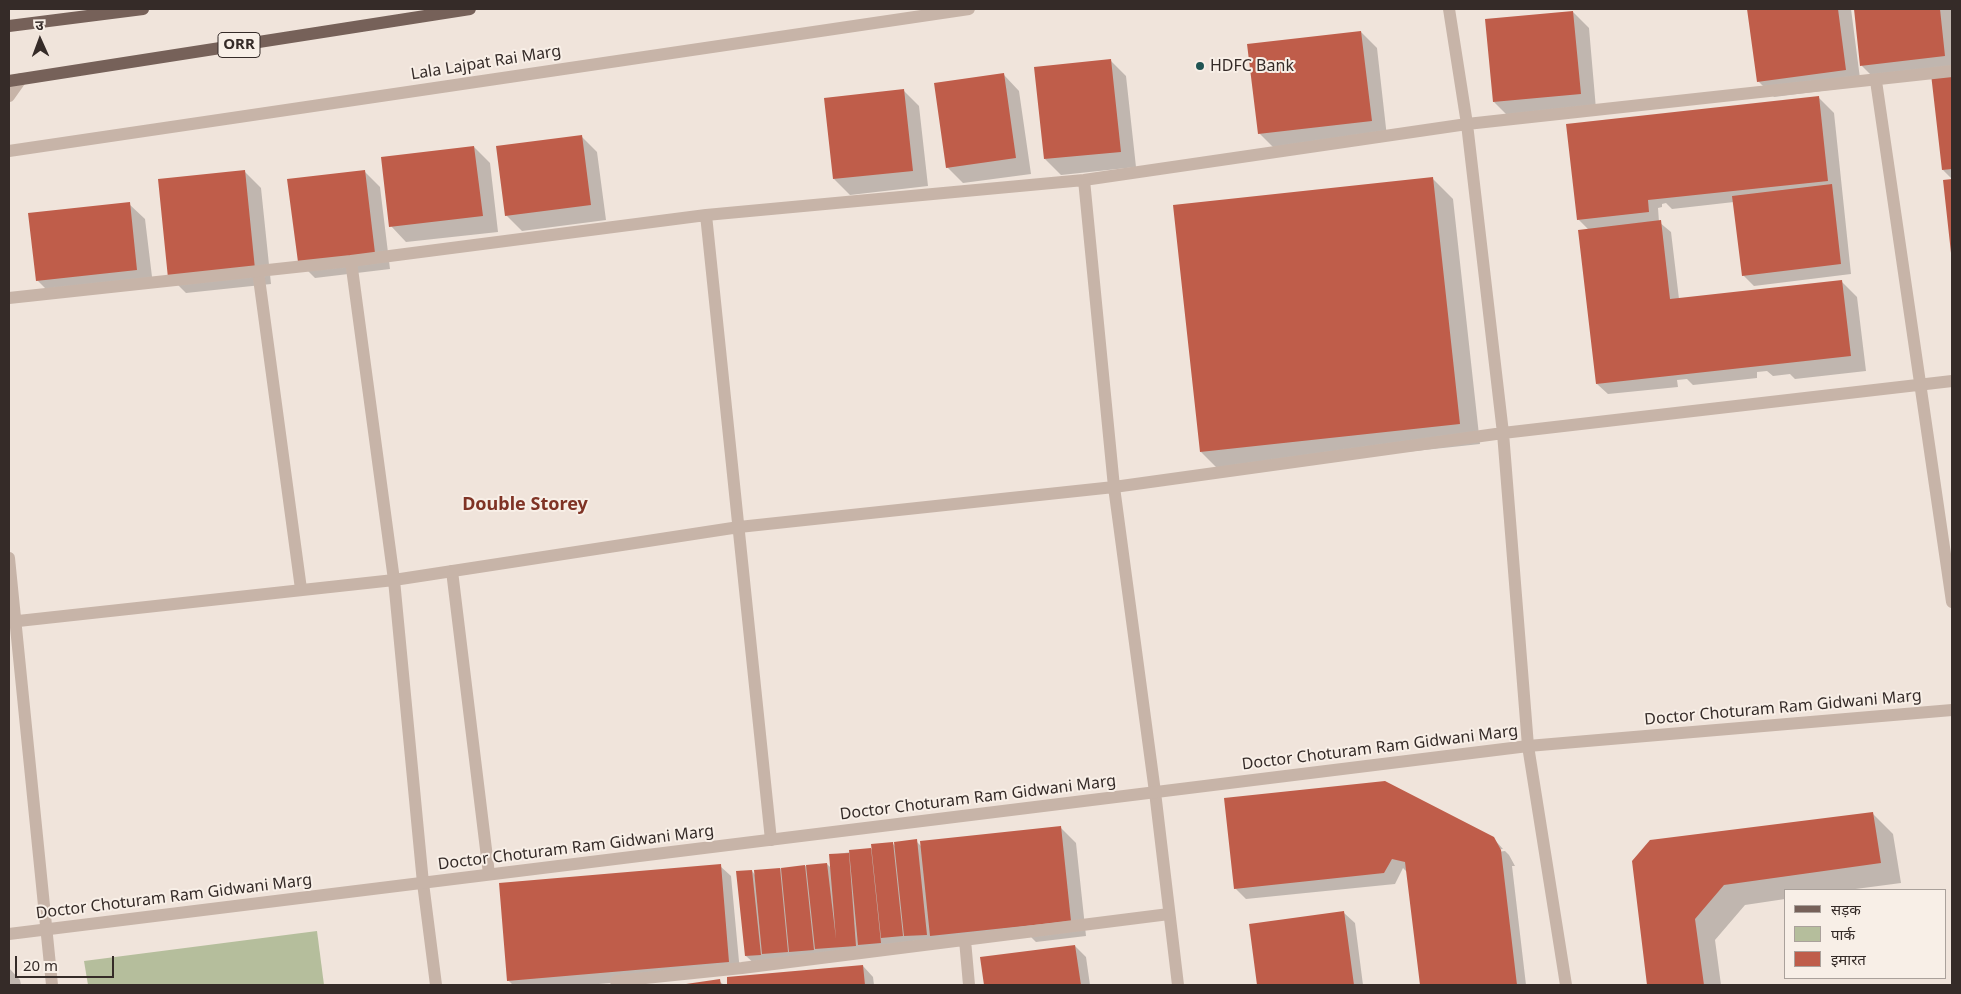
<!DOCTYPE html>
<meta charset="utf-8">
<style>
body{margin:0}
#map{position:relative;width:1961px;height:994px;overflow:hidden;background:#f0e4db;font-family:"Noto Sans","Noto Sans Devanagari",sans-serif}
canvas{display:block}
.frame{position:absolute;inset:0;border:10px solid #352b28;pointer-events:none}
.legend{position:absolute;left:1784px;top:889px;width:162px;height:90px;box-sizing:border-box;background:#f8efe7;border:1px solid #aaa19b;margin:0;padding:6px 9px;list-style:none;font-size:15px;color:#352b28}
.legend li{display:flex;align-items:center;gap:10px;height:25px}
.legend b{width:25px;border:1px solid #aaa19b}
.north{position:absolute;left:15px;top:15px;width:50px;height:50px;-webkit-text-stroke:4px #f8efe7;paint-order:stroke;rotate:358deg;font-size:14px;font-weight:700;line-height:20px;text-align:center;color:#352b28}
.north::after{content:'';display:block;margin:auto;width:18px;height:22px;background:#352b28;clip-path:polygon(50% 0,100% 100%,50% 72%,0 100%)}
.scale{position:absolute;left:15px;top:956px;width:99px;height:22px;box-sizing:border-box;border:2px solid #352b28;border-top:0;padding-left:6px;font-size:15px;line-height:18px;white-space:nowrap;color:#352b28;-webkit-text-stroke:4px #f8efe7;paint-order:stroke}
</style>
<div id="map">
<canvas width="1961" height="994"></canvas>
<div class="frame"></div>
<ul class="legend">
<li><b style="height:6px;background:#766159"></b>सड़क</li>
<li><b style="height:14px;background:#b5be9c"></b>पार्क</li>
<li><b style="height:14px;background:#bf5d4a"></b>इमारत</li>
</ul>
<div class="north">उ</div>
<div class="scale">20 m</div>
</div>
<script>
const ctx = document.querySelector('canvas').getContext('2d');
ctx.lineJoin = 'round';
function fill(path, color) {
  ctx.fillStyle = color;
  ctx.fill(path, 'evenodd');
}
function toPath(rows) {
  const path = new Path2D();
  for (const r of rows) {
    path.moveTo(r[0], r[1]);
    for (let i = 2; i < r.length; i += 2) path.lineTo(r[i], r[i + 1]);
  }
  return path;
}
function strokePath(path, color, width, dash) {
  ctx.strokeStyle = color;
  ctx.lineWidth = width;
  ctx.lineCap = dash ? 'butt' : 'round';
  ctx.setLineDash(dash || []);
  ctx.stroke(path);
}
function label(font, color, halo, rows, align = 'center') {
  ctx.font = font + ' "Noto Sans",sans-serif';
  ctx.lineWidth = 4;
  ctx.setLineDash([]);
  ctx.textBaseline = 'middle';
  ctx.strokeStyle = halo;
  ctx.fillStyle = color;
  for (const [text, x, y, turn = 0] of rows) {
    ctx.save();
    ctx.translate(x, y);
    ctx.rotate((+turn || 0) * Math.PI / 180);
    ctx.textAlign = isNaN(turn) ? turn : align;
    if (halo) ctx.strokeText(text, 0, 0);
    ctx.fillText(text, 0, 0);
    ctx.restore();
  }
}
const green = toPath([
 [317,931,324,985,88,985,84,961]
]);
const shadow = toPath([
 [1749,9,1851,9,1861,86,1774,97,1758,81],
 [1855,9,1952,9,1952,179,1943,170,1933,75,1878,82,1862,66],
 [1573,12,1589,28,1596,109,1510,118,1494,102],
 [1361,32,1377,48,1387,137,1275,149,1259,133],
 [1111,61,1126,76,1136,167,1061,175,1045,159],
 [1004,75,1019,91,1031,174,963,183,947,167],
 [903,90,919,106,928,186,850,195,834,179],
 [1818,97,1834,113,1851,274,1754,286,1743,275,1734,202,1672,209,1666,203,1662,204,1662,207,1658,208,1659,222,1671,232,1679,299,1841,281,1857,297,1866,371,1795,379,1790,374,1773,376,1767,371,1757,372,1757,378,1693,385,1687,379,1677,380,1678,387,1608,394,1597,384,1589,230,1578,219],
 [581,136,597,152,606,220,522,231,506,215],
 [474,147,490,163,498,232,406,242,391,226],
 [364,171,380,187,390,269,315,278,299,262],
 [245,172,261,188,271,284,186,293,170,277],
 [1433,179,1453,199,1480,444,1221,472,1201,452],
 [1952,180,1952,250,1944,181],
 [129,204,145,219,153,285,53,296,37,280],
 [1873,814,1893,834,1901,883,1848,890,1785,890,1785,899,1745,905,1715,940,1721,985,1648,985,1633,862],
 [1060,827,1076,843,1086,936,1036,942,1031,937,757,966,746,956,752,871,755,875,755,871,827,864,831,868,830,855,873,849,892,843,896,847,916,841,922,847],
 [1493,838,1503,849,1406,860,1406,863,1505,851,1509,855,1515,866,1512,866,1526,985,1421,985,1408,873,1403,868,1395,884,1246,899,1235,888],
 [720,866,731,876,740,972,587,985,513,985,508,980],
 [1344,913,1355,923,1363,985,1258,985,1250,925],
 [1075,946,1086,957,1090,985,985,985,981,958],
 [863,966,873,977,874,985,729,985,728,978],
 [9,968,20,980,21,985,9,985],
 [719,981,724,985,687,985]
]);
const building = toPath([
 [1747,9,1838,9,1846,70,1757,82],
 [1854,9,1940,9,1945,56,1860,66],
 [1573,11,1581,94,1493,102,1485,19],
 [1361,31,1372,121,1258,134,1247,44],
 [1111,59,1121,152,1044,159,1034,67],
 [1952,71,1952,169,1942,170,1931,74],
 [1004,73,1016,158,946,168,934,83],
 [904,89,913,171,833,179,824,98],
 [1819,96,1828,181,1648,200,1649,212,1577,220,1566,124],
 [582,135,591,205,505,216,496,146],
 [474,146,483,216,389,227,381,157],
 [245,170,255,269,168,278,158,179],
 [365,170,375,253,298,262,287,179],
 [1433,177,1460,424,1200,452,1173,205],
 [1952,179,1952,253,1951,253,1943,180],
 [1832,184,1841,264,1742,276,1732,196],
 [130,202,137,270,36,281,28,213],
 [1661,220,1670,299,1842,280,1851,356,1596,384,1578,230],
 [1385,781,1494,837,1501,850,1517,985,1420,985,1405,862,1392,859,1384,873,1234,889,1224,798],
 [1873,812,1881,863,1724,885,1695,919,1704,985,1647,985,1632,861,1650,840],
 [1061,826,1071,921,930,936,920,841],
 [917,839,927,935,904,936,894,842],
 [893,842,903,936,881,938,871,844],
 [871,848,881,943,858,945,849,850],
 [849,853,856,946,815,949,806,865,827,863,836,939,829,854],
 [721,864,729,962,507,981,499,883],
 [805,865,814,950,789,952,781,868],
 [780,868,788,952,762,954,754,870],
 [752,870,761,955,745,956,736,871],
 [1344,911,1354,985,1257,985,1249,924],
 [1075,945,1081,985,984,985,980,957],
 [863,965,865,985,727,985,727,977],
 [720,979,721,985,686,985,686,984]
]);
const service = toPath([
 [258,271,301,589],
 [452,571,489,874]
]);
const minor = toPath([
 [1449,9,1467,124,1503,433,1528,746,1566,985],
 [1876,81,1952,602],
 [9,96,21,79],
 [9,151,969,9],
 [1084,180,1114,487,1155,792,1178,985],
 [706,215,771,840],
 [351,261,394,580,423,883,436,985],
 [9,298,351,261,706,215,1084,180,1467,124,1952,71],
 [9,558,52,985],
 [9,622,394,580,739,527,1114,487,1503,433,1952,381],
 [965,940,969,985],
 [617,985,616,981,742,968,1169,914]
]);
const tertiary = toPath([
 [9,934,1528,746,1952,710]
]);
const primary = toPath([
 [9,26,143,9],
 [9,81,470,9]
]);
const markers = [
 [1200,66,5,"#205453"]
];
const shields = [
 [239,45,42]
];
const shieldNames = [
 ["ORR",239,45]
];
const streetNames = [
 ["Lala Lajpat Rai Marg",486,63,-9],
 ["Doctor Choturam Ram Gidwani Marg",1783,708,-5],
 ["Doctor Choturam Ram Gidwani Marg",1380,748,-7],
 ["Doctor Choturam Ram Gidwani Marg",978,798,-7],
 ["Doctor Choturam Ram Gidwani Marg",576,848,-7],
 ["Doctor Choturam Ram Gidwani Marg",174,897,-7]
];
const poiNames = [
 ["HDFC Bank",1210,66]
];
const neighbourhoodNames = [
 ["Double Storey",525,505]
];
fill(green, '#b5be9c');
fill(shadow, '#0003');
fill(building, '#bf5d4a');
strokePath(service, '#c7b4a8', 12);
strokePath(minor, '#c7b4a8', 12);
strokePath(tertiary, '#c7b4a8', 12);
strokePath(primary, '#766159', 12);
for (const [x, y, r, color] of markers) {
  const dot = new Path2D();
  dot.arc(x, y, r, 0, 2 * Math.PI);
  ctx.fillStyle = color;
  ctx.fill(dot);
  strokePath(dot, '#f8efe7', 2);
}
for (const [x, y, w] of shields) {
  const box = new Path2D();
  box.roundRect(x - w / 2, y - 12.5, w, 25, 4);
  ctx.fillStyle = '#f8efe7';
  ctx.fill(box);
  strokePath(box, '#352b28', 1);
}
label('bold 15px', '#352b28', null, shieldNames);
label('16px', '#352b28', '#f8efe7', streetNames);
label('16px', '#352b28', '#f8efe7', poiNames, 'left');
label('bold 18px', '#7f3325', '#f8efe7', neighbourhoodNames);
</script>
